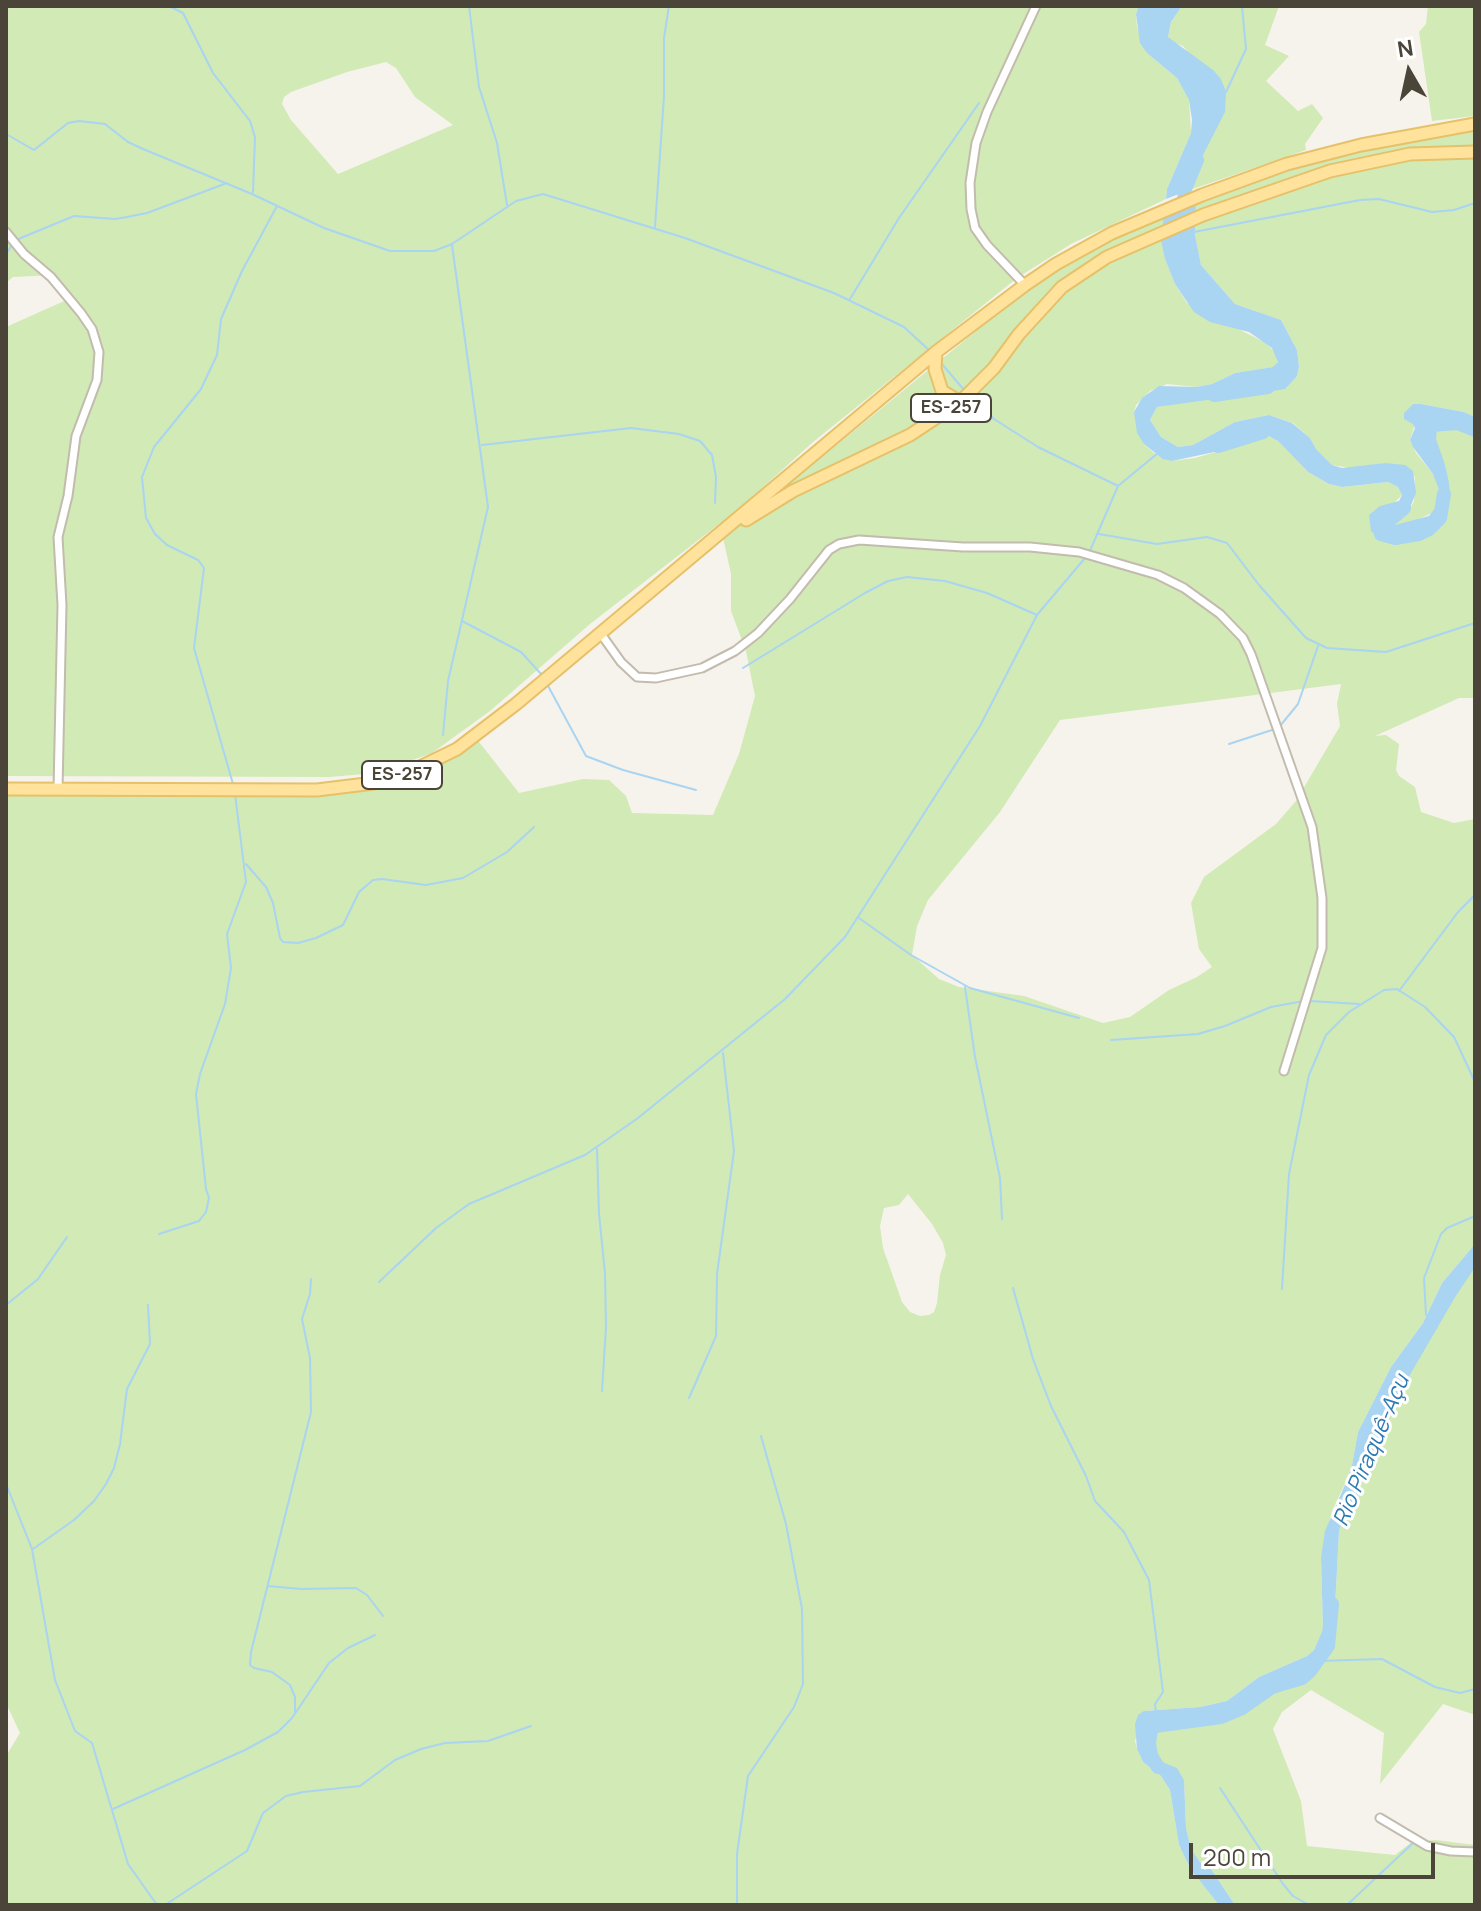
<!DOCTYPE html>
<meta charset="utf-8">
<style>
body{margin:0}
#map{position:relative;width:1481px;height:1911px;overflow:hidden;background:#f6f3ec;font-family:Manrope,sans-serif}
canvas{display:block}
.frame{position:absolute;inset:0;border:8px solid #4b4439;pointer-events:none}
.north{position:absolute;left:1369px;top:32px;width:80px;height:80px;-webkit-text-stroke:6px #fff;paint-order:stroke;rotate:351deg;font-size:22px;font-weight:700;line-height:32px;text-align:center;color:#4b4439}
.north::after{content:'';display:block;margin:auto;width:28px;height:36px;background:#4b4439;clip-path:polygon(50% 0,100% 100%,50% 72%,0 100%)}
.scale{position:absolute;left:1189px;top:1843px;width:246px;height:36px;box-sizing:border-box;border:4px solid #4b4439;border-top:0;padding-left:10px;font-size:24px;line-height:28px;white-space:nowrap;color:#4b4439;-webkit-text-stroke:6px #fff;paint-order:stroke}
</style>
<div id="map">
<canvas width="1481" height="1911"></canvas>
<div class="frame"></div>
<div class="north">N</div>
<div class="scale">200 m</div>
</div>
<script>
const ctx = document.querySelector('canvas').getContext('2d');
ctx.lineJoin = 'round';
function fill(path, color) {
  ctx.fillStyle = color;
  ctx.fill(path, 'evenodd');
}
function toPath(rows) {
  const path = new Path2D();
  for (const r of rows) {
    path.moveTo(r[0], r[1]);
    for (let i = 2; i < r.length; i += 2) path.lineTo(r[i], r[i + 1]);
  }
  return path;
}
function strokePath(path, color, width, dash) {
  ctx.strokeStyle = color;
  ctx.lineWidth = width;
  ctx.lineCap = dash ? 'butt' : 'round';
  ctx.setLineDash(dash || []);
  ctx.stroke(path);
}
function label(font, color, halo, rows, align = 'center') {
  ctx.font = font + ' Manrope,sans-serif';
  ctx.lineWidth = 6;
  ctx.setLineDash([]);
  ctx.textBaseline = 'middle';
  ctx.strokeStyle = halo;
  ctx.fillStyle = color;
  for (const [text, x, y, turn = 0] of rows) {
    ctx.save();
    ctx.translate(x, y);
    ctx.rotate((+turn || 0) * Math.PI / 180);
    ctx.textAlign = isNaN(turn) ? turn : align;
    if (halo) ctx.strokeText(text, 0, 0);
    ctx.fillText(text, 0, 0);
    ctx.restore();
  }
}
const green = toPath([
 [6,6,1139,6,1136,14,1137,27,1147,53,1177,78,1189,100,1191,133,1167,189,1166,199,1071,244,1017,278,813,442,741,507,590,624,490,711,432,753,377,773,329,777,6,776,6,327,71,298,54,275,13,277,6,283],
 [386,62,396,68,415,97,453,125,338,174,291,120,282,104,284,97,291,92,347,72],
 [1182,6,1279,6,1265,45,1289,56,1266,81,1298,111,1312,104,1323,118,1305,144,1306,150,1184,192,1208,143,1221,79,1191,56,1183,46,1172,42,1168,37,1171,22],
 [1428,6,1475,6,1475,116,1432,121,1419,32,1426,24],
 [1475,130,1475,417,1464,412,1421,404,1410,440,1416,453,1433,474,1440,487,1439,502,1432,513,1410,523,1395,525,1391,523,1389,517,1409,511,1414,501,1415,477,1385,463,1350,468,1332,465,1316,449,1310,438,1293,423,1269,415,1235,422,1193,445,1178,447,1161,437,1150,420,1157,407,1224,396,1241,388,1258,390,1297,376,1299,367,1297,350,1281,320,1235,304,1201,265,1195,236,1196,202,1322,159,1425,136],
 [1164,214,1165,259,1175,284,1187,303,1266,343,1276,353,1278,362,1274,367,1235,373,1212,384,1196,387,1167,384,1150,391,1136,405,1134,412,1144,444,1154,453,1172,461,1195,458,1219,451,1244,438,1267,435,1278,441,1308,472,1329,484,1342,487,1388,482,1398,487,1402,495,1393,504,1378,537,1415,530,1436,518,1447,504,1450,496,1446,468,1424,441,1424,437,1435,425,1447,420,1475,431,1475,698,1459,698,1375,736,1386,735,1399,744,1396,770,1399,776,1415,787,1421,812,1454,823,1475,819,1475,1244,1442,1283,1423,1323,1391,1367,1358,1432,1351,1471,1332,1511,1321,1557,1323,1629,1314,1650,1307,1656,1259,1677,1227,1701,1200,1707,1144,1711,1135,1741,1137,1749,1143,1762,1161,1776,1170,1790,1179,1845,1191,1870,1219,1905,6,1905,6,1756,20,1733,6,1703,6,790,380,786,438,765,476,738,519,793,583,779,609,780,626,796,632,813,713,815,739,754,755,696,746,651,731,611,731,574,723,538,1025,291,1111,238],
 [1341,684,1337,704,1340,726,1296,801,1276,824,1204,877,1191,903,1199,949,1212,967,1197,977,1169,990,1130,1017,1103,1023,1024,996,959,987,939,979,912,955,917,926,928,900,1000,812,1060,720],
 [908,1194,932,1224,943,1243,946,1255,940,1275,937,1303,934,1312,929,1315,920,1316,910,1312,902,1302,883,1248,880,1226,884,1208,899,1205],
 [1475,1261,1475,1715,1443,1704,1380,1784,1384,1733,1311,1690,1282,1712,1273,1729,1301,1801,1307,1846,1395,1855,1412,1842,1436,1840,1475,1845,1475,1905,1235,1905,1211,1869,1200,1862,1191,1849,1186,1828,1184,1780,1149,1752,1146,1741,1149,1727,1152,1723,1226,1717,1243,1708,1266,1688,1298,1675,1318,1658,1325,1646,1335,1607,1339,1531,1344,1516,1358,1501,1360,1466,1377,1421,1400,1374,1426,1335,1452,1283]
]);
const water = toPath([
 [1139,6,1182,6,1171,22,1168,37,1213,70,1221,79,1226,92,1225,112,1184,192,1166,199,1167,189,1191,133,1192,120,1189,100,1177,78,1147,53,1140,43,1136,14],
 [1196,202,1195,235,1201,265,1235,304,1281,320,1297,350,1299,367,1297,376,1285,389,1267,392,1241,388,1214,399,1157,407,1150,420,1161,437,1178,447,1193,445,1235,422,1269,415,1292,423,1310,438,1316,449,1332,465,1342,468,1385,463,1405,465,1413,471,1416,493,1409,510,1389,517,1388,520,1395,525,1429,516,1439,503,1441,495,1433,474,1413,447,1410,440,1415,428,1413,424,1404,419,1404,413,1413,404,1421,404,1464,412,1475,417,1475,431,1446,420,1435,425,1424,437,1427,446,1446,468,1449,483,1450,496,1436,518,1415,530,1376,536,1371,531,1369,515,1380,506,1399,501,1402,495,1398,487,1388,482,1342,487,1329,484,1308,472,1278,441,1267,435,1244,438,1219,451,1172,461,1163,459,1144,444,1137,433,1134,412,1142,398,1159,386,1196,387,1212,384,1235,373,1273,367,1278,362,1272,348,1249,332,1210,322,1194,312,1175,284,1165,259,1161,240,1164,214],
 [1475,1244,1475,1261,1452,1283,1431,1328,1400,1374,1381,1412,1360,1466,1358,1501,1344,1516,1339,1531,1335,1607,1325,1646,1318,1658,1298,1675,1266,1688,1243,1708,1226,1717,1152,1723,1149,1727,1146,1741,1149,1751,1159,1761,1177,1768,1184,1780,1186,1828,1191,1849,1200,1862,1211,1869,1235,1905,1219,1905,1191,1870,1179,1845,1170,1790,1161,1776,1143,1762,1137,1749,1135,1724,1138,1715,1144,1711,1200,1707,1227,1701,1259,1677,1307,1656,1314,1650,1323,1629,1321,1557,1325,1531,1351,1471,1358,1432,1391,1367,1423,1323,1442,1283]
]);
const stream = toPath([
 [169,6,183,13,213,73,250,121,255,137,253,192],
 [469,6,479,87,497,143,507,205],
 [1226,92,1246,49,1242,6],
 [6,134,34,150,68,123,79,121,105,124,128,142,143,149,252,194,324,228,390,251,434,251,452,244,516,201,543,194,685,238,834,293,904,327,931,352],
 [655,227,664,96,664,38,669,6],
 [1194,232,1360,200,1379,199,1432,212,1454,210,1475,203],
 [16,240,74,216,115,219,127,217,147,213,227,183],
 [6,254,12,245],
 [850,299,899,218,979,103],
 [941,363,965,391],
 [970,396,994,419,1038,447,1118,486],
 [482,445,631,428,679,434,700,441,712,455,716,477,715,503],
 [1099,534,1157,544,1207,537,1227,543,1259,585,1306,638,1327,648,1386,652,1475,623],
 [1089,553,1118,486,1158,453],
 [462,621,521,652,542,675],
 [743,668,865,593,888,581,907,577,945,581,987,593,1037,615],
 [547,684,586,756,623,770,696,790],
 [1280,726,1298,704,1318,646],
 [443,735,448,681,488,507,452,245],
 [1229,744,1275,729],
 [233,784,194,648,204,568,198,560,167,545,155,534,146,518,142,477,154,447,201,389,217,355,221,319,242,271,277,206],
 [246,864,266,887,273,903,280,938,283,942,298,943,316,938,343,925,359,892,373,880,382,879,426,885,463,878,507,852,534,827],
 [859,918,911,955,970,988,1079,1018],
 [965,987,975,1057,1000,1178,1002,1219],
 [1399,991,1458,912,1475,895],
 [1310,1001,1359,1004],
 [1111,1040,1198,1034,1225,1026,1271,1007,1304,1001],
 [597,1149,599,1214,605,1273,606,1327,602,1391],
 [159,1234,199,1221,206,1212,209,1198,206,1189,196,1094,200,1074,225,1004,231,968,227,934,246,882,235,794],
 [379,1282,436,1228,469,1204,585,1155,638,1118,785,999,845,937,980,726,1037,615,1085,558],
 [1013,1288,1033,1359,1051,1406,1086,1476,1095,1501,1124,1532,1149,1580,1163,1692,1155,1704,1156,1713],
 [1282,1289,1289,1174,1309,1075,1326,1035,1349,1012,1384,990,1397,989,1425,1007,1454,1037,1475,1082],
 [6,1305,38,1279,67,1237],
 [1426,1315,1424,1278,1441,1234,1447,1228,1475,1216],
 [689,1398,716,1336,717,1274,734,1151,723,1053],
 [6,1484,32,1549,55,1680,75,1731,92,1743,128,1864,157,1905],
 [33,1549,74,1520,94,1501,106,1484,114,1468,120,1444,127,1389,150,1344,148,1305],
 [268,1586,301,1589,356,1588,367,1595,383,1616],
 [1319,1661,1382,1659,1435,1687,1460,1693,1475,1689],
 [295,1713,295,1697,290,1685,272,1672,254,1668,250,1665,251,1652,311,1412,310,1358,302,1319,310,1294,311,1279],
 [1220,1788,1283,1884,1293,1896,1309,1905],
 [113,1809,245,1750,278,1732,292,1718,329,1663,348,1648,375,1635],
 [165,1905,247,1851,263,1813,286,1796,303,1792,360,1786,395,1760,421,1749,445,1743,488,1741,531,1726],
 [737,1905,737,1854,748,1776,794,1707,803,1684,802,1609,786,1524,761,1436],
 [1347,1905,1413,1843]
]);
const river = toPath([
 [1183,213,1185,189,1197,160],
 [1214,395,1268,387],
 [1218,446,1263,432],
 [1438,466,1429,440,1430,425,1458,423,1475,430],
 [1404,508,1381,527,1381,534,1395,538,1419,534,1429,529,1440,518,1444,494],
 [1353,1482,1372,1437,1400,1378,1450,1292,1468,1265,1475,1259],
 [1158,1767,1151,1756,1149,1743,1151,1730,1155,1726,1221,1717,1242,1708,1272,1687,1302,1678,1310,1671,1328,1646,1332,1604]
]);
const street = toPath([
 [6,232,24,254,51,277,81,313,92,329,99,352,97,380,76,436,68,496,58,537,62,605,58,789],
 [1025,285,987,245,975,228,971,209,970,183,976,143,987,112,1036,6],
 [601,634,621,662,637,677,656,678,702,668,735,651,758,633,790,599,829,550,839,544,859,540,963,547,1030,547,1079,552,1158,575,1184,588,1220,614,1243,638,1251,654,1312,827,1322,898,1322,948,1284,1071],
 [1380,1818,1427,1846,1451,1851,1475,1852]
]);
const primary = toPath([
 [936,352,935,369,942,391,960,402],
 [746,520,793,491,910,435,960,402,994,368,1019,334,1062,287,1107,257,1203,215,1330,171,1410,154,1475,152],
 [6,789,317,790,374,783,418,768,457,749,516,704,936,352,1025,285,1056,264,1112,233,1202,195,1287,164,1361,145,1475,124]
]);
const shields = [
 [951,408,80],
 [402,775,80]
];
const shieldNames = [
 ["ES-257",951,408],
 ["ES-257",402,775]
];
const waterNames = [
 ["Rio Piraquê-Açu",1372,1451,-67]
];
fill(green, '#d2eab5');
fill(water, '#a9d4f2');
strokePath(stream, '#a9d4f2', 2);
strokePath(river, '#a9d4f2', 14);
strokePath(street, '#c2bbae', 11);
strokePath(primary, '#e6c16a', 15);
strokePath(street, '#fff', 7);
strokePath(primary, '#ffe39c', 11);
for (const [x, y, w] of shields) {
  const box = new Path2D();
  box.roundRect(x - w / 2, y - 14, w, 28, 6);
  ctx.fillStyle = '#fff';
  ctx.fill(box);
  strokePath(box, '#4b4439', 2);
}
label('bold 18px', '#4b4439', null, shieldNames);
label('italic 22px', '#2e7ab2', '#fff', waterNames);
</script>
